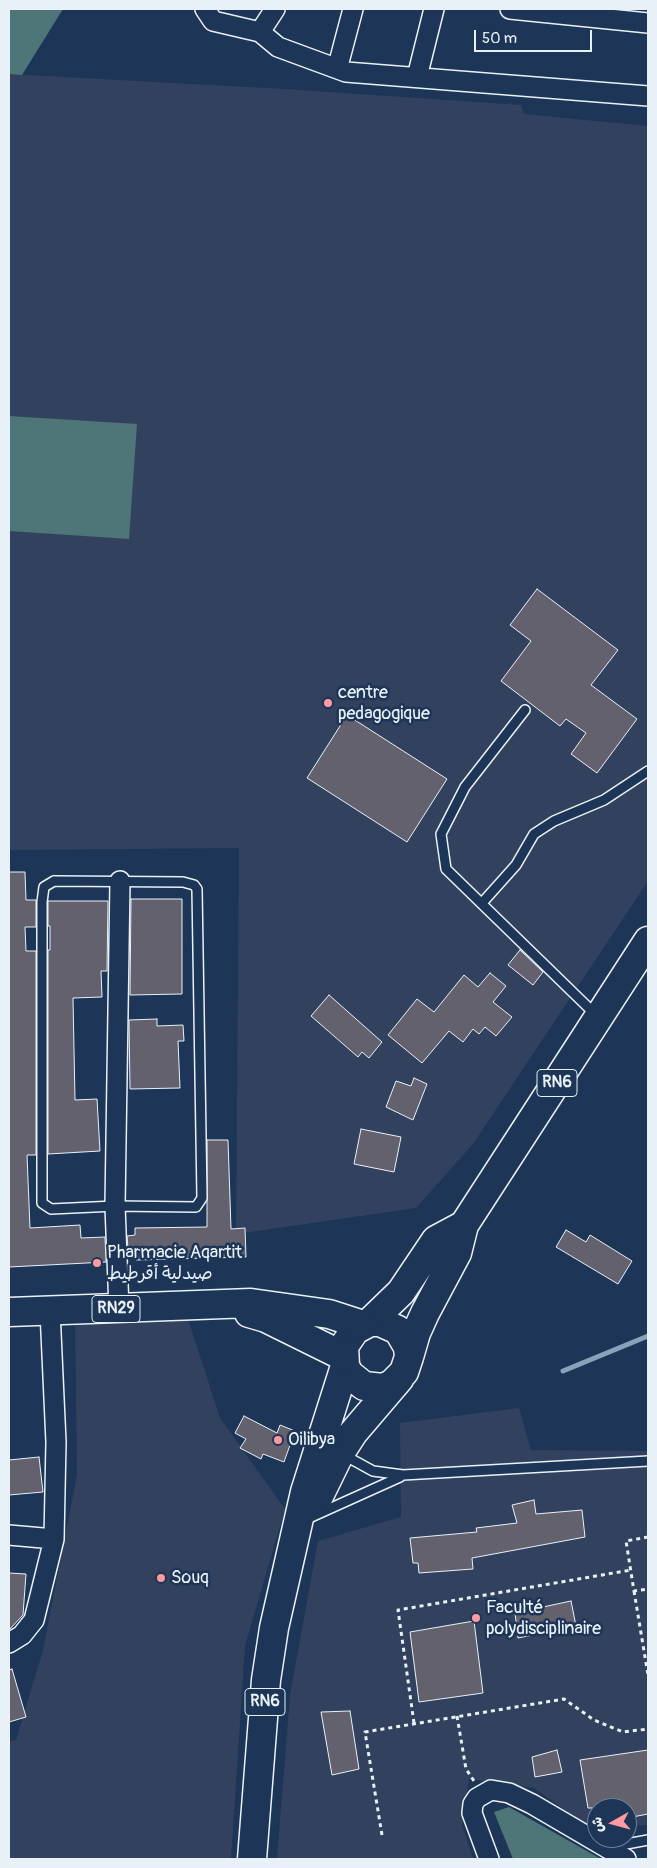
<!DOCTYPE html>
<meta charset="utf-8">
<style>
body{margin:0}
#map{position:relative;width:657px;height:1868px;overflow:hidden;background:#1d3557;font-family:Pangolin,"Playpen Sans Arabic",sans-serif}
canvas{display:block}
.frame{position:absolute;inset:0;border:10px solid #e8f1f8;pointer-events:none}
.north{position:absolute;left:587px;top:1798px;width:50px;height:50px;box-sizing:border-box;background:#1d3557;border:1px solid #6e8097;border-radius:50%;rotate:263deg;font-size:14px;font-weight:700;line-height:20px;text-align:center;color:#e8f1f8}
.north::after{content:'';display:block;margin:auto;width:18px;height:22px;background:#ff9aa2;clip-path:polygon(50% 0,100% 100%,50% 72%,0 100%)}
.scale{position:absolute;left:474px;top:30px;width:118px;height:22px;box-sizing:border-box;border:2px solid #e8f1f8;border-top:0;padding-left:6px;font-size:15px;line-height:18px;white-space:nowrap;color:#e8f1f8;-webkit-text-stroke:4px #1d3557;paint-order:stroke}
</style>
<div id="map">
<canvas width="657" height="1868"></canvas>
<div class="frame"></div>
<div class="north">ش</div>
<div class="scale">50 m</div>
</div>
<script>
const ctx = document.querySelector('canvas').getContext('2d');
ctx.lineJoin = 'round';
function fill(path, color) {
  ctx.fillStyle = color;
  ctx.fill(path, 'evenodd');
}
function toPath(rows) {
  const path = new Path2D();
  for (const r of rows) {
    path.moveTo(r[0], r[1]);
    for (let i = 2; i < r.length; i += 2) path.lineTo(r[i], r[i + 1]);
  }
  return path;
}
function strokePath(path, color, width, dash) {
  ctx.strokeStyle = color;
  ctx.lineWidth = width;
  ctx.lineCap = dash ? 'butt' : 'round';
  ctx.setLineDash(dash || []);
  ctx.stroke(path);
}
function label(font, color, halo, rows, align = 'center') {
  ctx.font = font + ' Pangolin,"Playpen Sans Arabic",sans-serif';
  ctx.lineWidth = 5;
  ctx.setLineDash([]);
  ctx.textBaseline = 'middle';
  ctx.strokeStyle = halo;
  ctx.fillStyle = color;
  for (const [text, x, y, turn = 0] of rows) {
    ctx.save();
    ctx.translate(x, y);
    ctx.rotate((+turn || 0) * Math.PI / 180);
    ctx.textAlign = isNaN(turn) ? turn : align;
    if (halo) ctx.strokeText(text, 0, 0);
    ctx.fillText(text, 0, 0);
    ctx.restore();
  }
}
const built = toPath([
 [9,74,284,89,521,105,524,114,648,126,648,881,473,1144,416,1208,236,1234,239,848,9,850],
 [75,1314,188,1319,220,1418,285,1509,245,1646,231,1859,9,1859,9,1742,16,1740,43,1650,77,1475],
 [519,1408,531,1450,648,1451,648,1825,627,1826,627,1808,597,1808,597,1828,590,1828,534,1788,469,1779,462,1825,473,1859,277,1859,290,1695,318,1541,401,1517,400,1423]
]);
const green = toPath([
 [9,9,63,9,22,75,9,74],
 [9,416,137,424,129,539,9,531],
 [509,1807,601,1859,513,1859,494,1812]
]);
const stream = toPath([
 [563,1371,648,1336]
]);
const building = toPath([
 [537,589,618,650,591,685,637,719,597,773,571,754,586,733,566,719,560,726,501,681,531,641,510,625,537,589],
 [347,715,447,779,407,842,307,778,347,715],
 [9,872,25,872,26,900,36,900,36,927,25,927,26,951,36,951,36,1155,27,1155,30,1228,80,1225,81,1238,105,1237,106,1262,9,1267,9,872],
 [131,899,182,899,182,994,130,995,131,899],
 [48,901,108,901,107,971,101,971,102,997,73,998,75,1100,97,1099,100,1151,48,1154,48,950,50,950,50,926,48,926,48,901],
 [520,950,543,972,533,985,508,965,520,950],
 [490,973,506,986,493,1002,512,1017,496,1036,485,1027,479,1034,473,1029,463,1042,449,1031,422,1063,388,1035,417,999,434,1012,464,975,478,987,490,973],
 [329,995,382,1042,369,1058,362,1052,358,1057,311,1016,329,995],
 [157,1019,157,1026,183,1025,184,1041,178,1041,180,1088,130,1089,129,1020,157,1019],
 [414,1078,427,1084,413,1120,386,1107,396,1081,411,1086,414,1078],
 [361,1129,401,1137,394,1172,354,1164,361,1129],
 [207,1140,228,1140,231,1229,245,1228,246,1257,136,1260,135,1247,128,1248,127,1236,135,1235,135,1228,207,1227,207,1140],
 [566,1230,586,1242,590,1235,632,1261,618,1284,556,1247,566,1230],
 [244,1416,277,1433,280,1425,295,1431,284,1462,263,1454,261,1459,240,1448,246,1439,235,1433,244,1416],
 [39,1457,43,1492,9,1495,9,1460,39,1457],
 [534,1500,536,1514,582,1510,585,1537,472,1558,473,1569,419,1573,418,1563,413,1563,410,1538,477,1532,476,1528,517,1523,512,1505,534,1500],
 [9,1573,26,1574,23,1615,9,1630,9,1573],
 [571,1601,576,1626,518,1638,515,1613,571,1601],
 [474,1621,483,1693,419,1702,410,1632,474,1621],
 [12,1669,26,1717,9,1722,9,1670,12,1669],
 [350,1711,359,1769,332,1775,321,1712,350,1711],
 [557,1750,562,1772,535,1777,532,1757,557,1750],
 [648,1750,648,1814,627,1818,627,1808,588,1808,580,1760,648,1750]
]);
const path = toPath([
 [648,1537,626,1541,634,1591,648,1589],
 [634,1591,648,1675],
 [457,1716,466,1769,474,1781],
 [414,1723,398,1610,631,1570],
 [382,1835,365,1732,564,1699,594,1720,623,1732,648,1729]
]);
const service = toPath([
 [525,710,465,787,441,834,446,869,595,1014],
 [54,881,183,882,194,885,197,889,202,1198,196,1207,115,1206,51,1209,42,1203,42,902,44,887,54,881],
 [482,903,516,865,534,834,554,821,604,800,648,771],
 [342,1454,373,1471,403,1475,648,1461],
 [309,1518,400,1477],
 [610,1847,648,1840]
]);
const minor = toPath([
 [205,9,213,21,260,32,275,9],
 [510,9,648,23],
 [260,32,278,47,346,72,648,96],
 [340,69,339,62,353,9],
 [417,77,434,9],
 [119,1309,115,1206,120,881],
 [9,1535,54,1539],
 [9,1643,22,1635,34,1620,54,1539,56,1442,50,1311],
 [489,1859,472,1813,473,1804,477,1798,491,1790,509,1793,532,1804,626,1859]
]);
const primary = toPath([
 [370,1322,401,1292,436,1240,464,1225],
 [409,1357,416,1333,425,1313,457,1253,464,1225,648,941],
 [316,1502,340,1453,353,1433,399,1379],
 [252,1859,266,1680,274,1628,305,1492,345,1366,344,1346,355,1330,370,1322,380,1322,398,1330,408,1347,409,1357,404,1372,392,1384,383,1388,364,1386,349,1374,345,1366]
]);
const trunk = toPath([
 [9,1312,251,1303,329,1314,363,1325],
 [249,1313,266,1318,343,1356]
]);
const markers = [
 [328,703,5,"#ff9aa2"],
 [97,1263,5,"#ff9aa2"],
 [278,1440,5,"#ff9aa2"],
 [161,1578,5,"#ff9aa2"],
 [476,1618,5,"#ff9aa2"]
];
const shields = [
 [557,1083,40],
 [116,1309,48],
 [265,1702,40]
];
const shieldNames = [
 ["RN6",557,1083],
 ["RN29",116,1309],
 ["RN6",265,1702]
];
const poiNames = [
 ["centre",338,693],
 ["pedagogique",338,714],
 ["Pharmacie Aqartit",107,1253],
 ["صيدلية أقرطيط",107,1274],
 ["Oilibya",288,1440],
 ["Souq",171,1578],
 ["Faculté",486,1608],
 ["polydisciplinaire",486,1629]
];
fill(built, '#32425e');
fill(green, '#4e7578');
strokePath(stream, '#87a2b9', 5);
fill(building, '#64616e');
strokePath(building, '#e8f1f8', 1);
strokePath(service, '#e8f1f8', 12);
strokePath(minor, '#e8f1f8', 22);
strokePath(primary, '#e8f1f8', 31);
strokePath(trunk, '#e8f1f8', 31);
strokePath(path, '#e8f1f8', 3, [4, 4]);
strokePath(service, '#1d3557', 9);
strokePath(minor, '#1d3557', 19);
strokePath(primary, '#1d3557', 28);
strokePath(trunk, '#1d3557', 28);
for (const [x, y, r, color] of markers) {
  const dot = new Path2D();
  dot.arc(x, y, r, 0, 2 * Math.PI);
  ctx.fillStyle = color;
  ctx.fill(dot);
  strokePath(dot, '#1d3557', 2);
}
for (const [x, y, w] of shields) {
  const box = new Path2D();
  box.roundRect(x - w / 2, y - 13.5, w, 27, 4);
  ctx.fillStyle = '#1d3557';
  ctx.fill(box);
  strokePath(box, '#e8f1f8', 1);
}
label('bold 16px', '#e8f1f8', null, shieldNames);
label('18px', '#e8f1f8', '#1d3557', poiNames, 'left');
</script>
